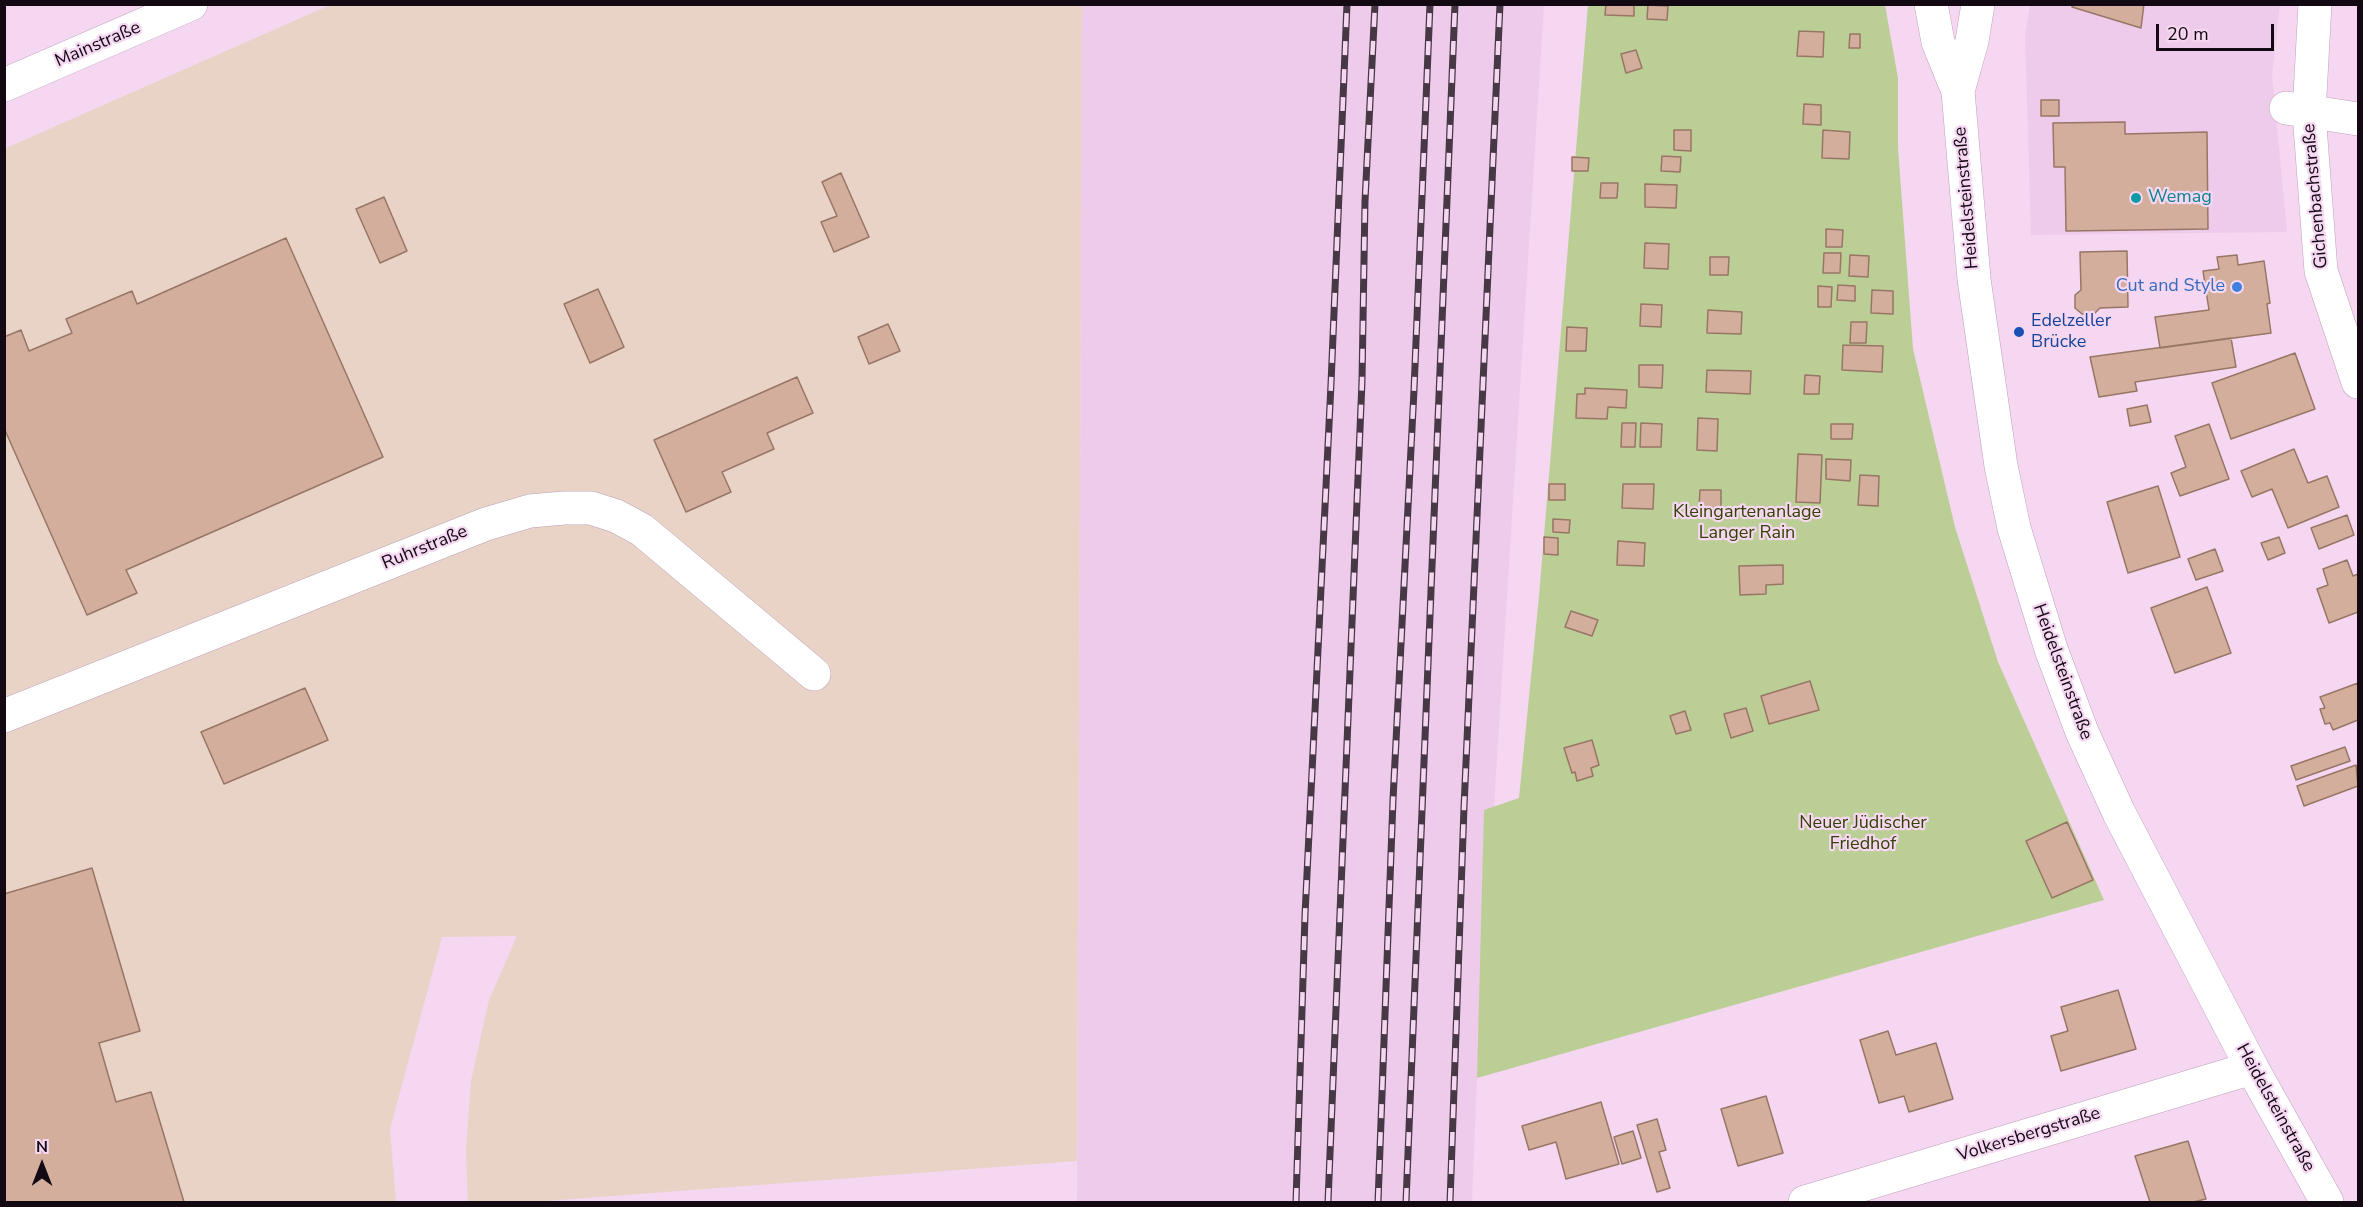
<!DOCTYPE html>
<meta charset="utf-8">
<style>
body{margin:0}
#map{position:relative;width:2363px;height:1207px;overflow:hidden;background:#f5d7f1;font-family:"Nunito Sans",sans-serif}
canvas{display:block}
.frame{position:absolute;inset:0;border:6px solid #120912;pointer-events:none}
.north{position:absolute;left:12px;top:1135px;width:60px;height:60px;-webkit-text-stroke:4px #f5d7f1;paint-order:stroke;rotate:0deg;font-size:16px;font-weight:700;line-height:24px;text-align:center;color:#120912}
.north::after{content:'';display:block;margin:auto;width:21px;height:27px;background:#120912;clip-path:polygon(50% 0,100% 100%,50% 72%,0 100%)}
.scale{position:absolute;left:2156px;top:24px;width:118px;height:27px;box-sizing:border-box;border:3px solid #120912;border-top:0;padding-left:8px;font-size:18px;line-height:21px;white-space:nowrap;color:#120912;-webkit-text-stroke:4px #f5d7f1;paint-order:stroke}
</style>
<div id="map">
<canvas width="2363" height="1207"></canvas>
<div class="frame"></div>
<div class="north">N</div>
<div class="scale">20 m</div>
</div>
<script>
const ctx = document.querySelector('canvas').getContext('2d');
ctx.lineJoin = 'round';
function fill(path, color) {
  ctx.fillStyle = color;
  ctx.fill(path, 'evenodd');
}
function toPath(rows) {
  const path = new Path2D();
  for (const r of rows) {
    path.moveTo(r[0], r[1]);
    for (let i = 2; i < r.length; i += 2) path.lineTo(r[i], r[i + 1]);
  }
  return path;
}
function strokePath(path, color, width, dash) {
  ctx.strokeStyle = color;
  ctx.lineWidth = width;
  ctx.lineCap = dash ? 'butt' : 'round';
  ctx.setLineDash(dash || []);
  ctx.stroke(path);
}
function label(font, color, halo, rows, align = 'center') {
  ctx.font = font + ' "Nunito Sans",sans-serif';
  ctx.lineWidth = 4.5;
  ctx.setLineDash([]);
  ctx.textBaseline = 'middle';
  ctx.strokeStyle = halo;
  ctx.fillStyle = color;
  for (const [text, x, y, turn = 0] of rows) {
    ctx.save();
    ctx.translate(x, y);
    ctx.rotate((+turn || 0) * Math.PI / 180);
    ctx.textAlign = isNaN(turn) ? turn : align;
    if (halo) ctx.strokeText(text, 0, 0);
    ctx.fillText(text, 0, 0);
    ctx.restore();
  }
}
const built = toPath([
 [1082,5,1544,5,1477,1078,1472,1202,1077,1202],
 [2030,5,2280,5,2272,75,2287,232,2031,235,2025,36]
]);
const industrial = toPath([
 [330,5,1082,5,1077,1161,533,1202,468,1202,466,1150,471,1081,489,1000,517,936,442,937,390,1129,396,1202,5,1202,4,149]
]);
const green = toPath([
 [1588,5,1885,5,1898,78,1898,148,1913,349,1955,527,1998,662,2104,900,1477,1078,1484,810,1519,798,1539,596]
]);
const building = toPath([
 [1606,4,1634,4,1634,16,1605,15,1606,4],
 [2072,4,2144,4,2141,28,2072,7,2072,4],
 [1648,5,1668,6,1667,20,1647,19,1648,5],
 [1799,31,1824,32,1823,57,1797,56,1799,31],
 [1850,34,1860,34,1860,48,1849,48,1850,34],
 [1636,50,1642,68,1626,73,1621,54,1636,50],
 [2041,100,2059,100,2059,116,2041,116,2041,100],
 [1804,104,1821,105,1821,125,1803,124,1804,104],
 [2125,122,2125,134,2207,132,2208,229,2066,231,2065,167,2054,167,2053,123,2125,122],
 [1674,130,1691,130,1691,151,1674,150,1674,130],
 [1823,130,1850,132,1849,159,1822,158,1823,130],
 [1662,156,1681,157,1680,172,1661,171,1662,156],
 [1572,157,1589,158,1588,171,1572,171,1572,157],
 [841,173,869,237,834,252,821,222,837,216,822,182,841,173],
 [1601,183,1618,183,1617,198,1600,198,1601,183],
 [1645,184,1677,185,1676,208,1645,207,1645,184],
 [384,197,407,251,380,263,356,209,384,197],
 [1826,229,1843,230,1842,247,1826,247,1826,229],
 [286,238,383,457,126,570,137,593,87,615,4,428,4,337,21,330,29,351,72,333,66,319,132,291,137,304,286,238],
 [1645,243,1669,244,1668,269,1644,268,1645,243],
 [2127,251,2128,307,2100,308,2094,314,2082,314,2075,308,2075,295,2081,290,2080,252,2127,251],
 [1824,253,1841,253,1840,273,1823,273,1824,253],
 [1850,255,1869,256,1868,277,1849,276,1850,255],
 [2237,255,2238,265,2264,261,2270,303,2267,304,2271,333,2160,348,2155,317,2209,310,2203,271,2219,269,2217,257,2237,255],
 [1710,257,1729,257,1728,275,1710,275,1710,257],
 [1838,285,1855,286,1855,301,1837,300,1838,285],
 [1818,286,1832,287,1831,307,1818,307,1818,286],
 [598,289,624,347,590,363,564,304,598,289],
 [1872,290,1893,291,1893,314,1871,313,1872,290],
 [1641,304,1662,305,1661,327,1640,326,1641,304],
 [1708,310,1742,312,1741,334,1707,333,1708,310],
 [1851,322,1867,322,1866,343,1850,343,1851,322],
 [888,324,900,351,869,364,858,337,888,324],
 [1567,327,1587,328,1586,351,1566,351,1567,327],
 [2231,338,2236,367,2135,382,2137,391,2099,397,2090,357,2231,338],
 [1843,345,1883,346,1882,372,1842,370,1843,345],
 [2295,353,2315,409,2231,439,2212,383,2295,353],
 [1639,365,1663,365,1662,388,1639,387,1639,365],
 [1707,370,1751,371,1750,394,1706,392,1707,370],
 [1805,375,1820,376,1819,394,1804,394,1805,375],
 [797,377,813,413,767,433,774,449,722,472,731,492,686,512,654,440,797,377],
 [1585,388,1627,390,1626,408,1608,407,1607,419,1576,418,1577,394,1585,394,1585,388],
 [2147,405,2151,422,2130,426,2127,409,2147,405],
 [1698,418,1718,419,1717,451,1697,450,1698,418],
 [1622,423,1636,423,1635,447,1621,447,1622,423],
 [1641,423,1662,424,1661,447,1640,447,1641,423],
 [1831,424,1853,424,1852,439,1831,439,1831,424],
 [2209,424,2229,479,2180,496,2171,473,2186,467,2175,436,2209,424],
 [2294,449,2308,483,2327,476,2339,507,2288,528,2272,489,2252,497,2241,471,2294,449],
 [1798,454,1822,455,1820,503,1796,502,1798,454],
 [1826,459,1851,460,1850,481,1826,479,1826,459],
 [1860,475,1879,476,1878,506,1858,505,1860,475],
 [1549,484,1565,484,1565,500,1549,500,1549,484],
 [1623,484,1654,484,1653,509,1622,508,1623,484],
 [2158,486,2180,557,2128,573,2107,502,2158,486],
 [1700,490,1721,490,1721,509,1699,508,1700,490],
 [2347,515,2354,535,2319,549,2311,528,2347,515],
 [1553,519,1570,520,1569,533,1553,532,1553,519],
 [1544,537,1558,538,1558,555,1544,554,1544,537],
 [2279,537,2285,553,2268,560,2261,543,2279,537],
 [1618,541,1645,543,1644,566,1617,565,1618,541],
 [2215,549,2223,571,2196,580,2188,559,2215,549],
 [2347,560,2353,576,2358,574,2358,612,2329,623,2317,589,2328,585,2323,569,2347,560],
 [1783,565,1783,584,1766,585,1766,594,1740,595,1739,566,1783,565],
 [2207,587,2231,653,2175,673,2151,608,2207,587],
 [1571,611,1598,620,1592,636,1565,627,1571,611],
 [1810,681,1819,710,1769,724,1761,696,1810,681],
 [2358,683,2358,720,2333,730,2330,723,2325,724,2320,709,2325,708,2320,697,2358,683],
 [305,688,328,740,224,784,201,732,305,688],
 [1746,708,1753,731,1731,738,1724,714,1746,708],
 [1685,711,1691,730,1676,734,1670,716,1685,711],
 [1592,740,1599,765,1591,768,1593,776,1577,781,1575,772,1572,773,1564,748,1592,740],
 [2345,747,2350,761,2296,780,2291,766,2345,747],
 [2356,765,2358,786,2304,806,2297,786,2356,765],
 [2067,822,2093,880,2052,898,2026,841,2067,822],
 [92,868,140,1031,99,1043,116,1102,151,1092,184,1202,4,1202,4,894,92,868],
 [2118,990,2136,1049,2061,1071,2051,1036,2068,1031,2061,1007,2118,990],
 [1888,1031,1896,1055,1936,1043,1953,1099,1909,1112,1904,1096,1879,1103,1860,1040,1888,1031],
 [1766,1096,1783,1153,1738,1166,1721,1109,1766,1096],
 [1601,1102,1619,1164,1566,1179,1556,1142,1529,1150,1522,1126,1601,1102],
 [1657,1119,1666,1150,1659,1152,1670,1188,1657,1192,1637,1125,1657,1119],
 [1633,1131,1641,1158,1622,1164,1614,1137,1633,1131],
 [2188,1141,2206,1199,2193,1202,2150,1202,2135,1156,2188,1141]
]);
const minor = toPath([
 [2315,4,2309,113,2321,271,2358,382],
 [2286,108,2358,119],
 [4,716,486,524,530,511,564,508,591,508,616,516,642,530,814,674],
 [1805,1202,2252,1068]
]);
const secondary = toPath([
 [1931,4,1938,42,1958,91,1974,279,2001,466,2014,528,2051,649,2082,732,2119,813,2252,1068,2327,1202],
 [4,85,191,4],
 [1958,91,1972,41,1978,4]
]);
const rail = toPath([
 [1296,1202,1305,915,1331,384,1347,4],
 [1328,1202,1362,381,1365,201,1375,4],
 [1378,1202,1393,800,1414,390,1430,4],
 [1406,1202,1455,4],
 [1450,1202,1464,807,1500,4]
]);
const markers = [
 [2136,198,6,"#0f9aa8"],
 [2237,287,6,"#3f7fe0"],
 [2019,332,6,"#1a4fb4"]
];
const streetNames = [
 ["Mainstraße",98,45,-23],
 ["Gichenbachstraße",2316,196,-95],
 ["Heidelsteinstraße",1967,198,-95],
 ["Ruhrstraße",425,548,-22],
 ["Heidelsteinstraße",2062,672,70],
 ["Heidelsteinstraße",2275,1108,61],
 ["Volkersbergstraße",2029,1135,-17]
];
const cultureNames = [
 ["Wemag",2148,198]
];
const shopNames = [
 ["Cut and Style",2225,287]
];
const transitNames = [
 ["Edelzeller",2031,322],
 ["Brücke",2031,343]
];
const parkNames = [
 ["Kleingartenanlage",1747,513],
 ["Langer Rain",1747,534],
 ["Neuer Jüdischer",1863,824],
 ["Friedhof",1863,845]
];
fill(built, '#efcbeb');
fill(industrial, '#e9d3c6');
fill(green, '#bbce95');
fill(building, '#d3ae9d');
strokePath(building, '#987666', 1.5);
strokePath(minor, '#bda0ba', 34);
strokePath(secondary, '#bda0ba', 34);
strokePath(minor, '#fff', 33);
strokePath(secondary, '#fff', 33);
strokePath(rail, '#463845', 7);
strokePath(rail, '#f5d7f1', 4.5, [14]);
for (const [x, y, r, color] of markers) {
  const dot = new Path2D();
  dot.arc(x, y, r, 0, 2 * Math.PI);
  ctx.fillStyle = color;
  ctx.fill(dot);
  strokePath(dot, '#f5d7f1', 2);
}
label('18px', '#120912', '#f5d7f1', streetNames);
label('18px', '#0d838f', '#f5d7f1', cultureNames, 'left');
label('18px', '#366cbe', '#f5d7f1', shopNames, 'right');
label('18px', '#164399', '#f5d7f1', transitNames, 'left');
label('18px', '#334200', '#f5d7f1', parkNames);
</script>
